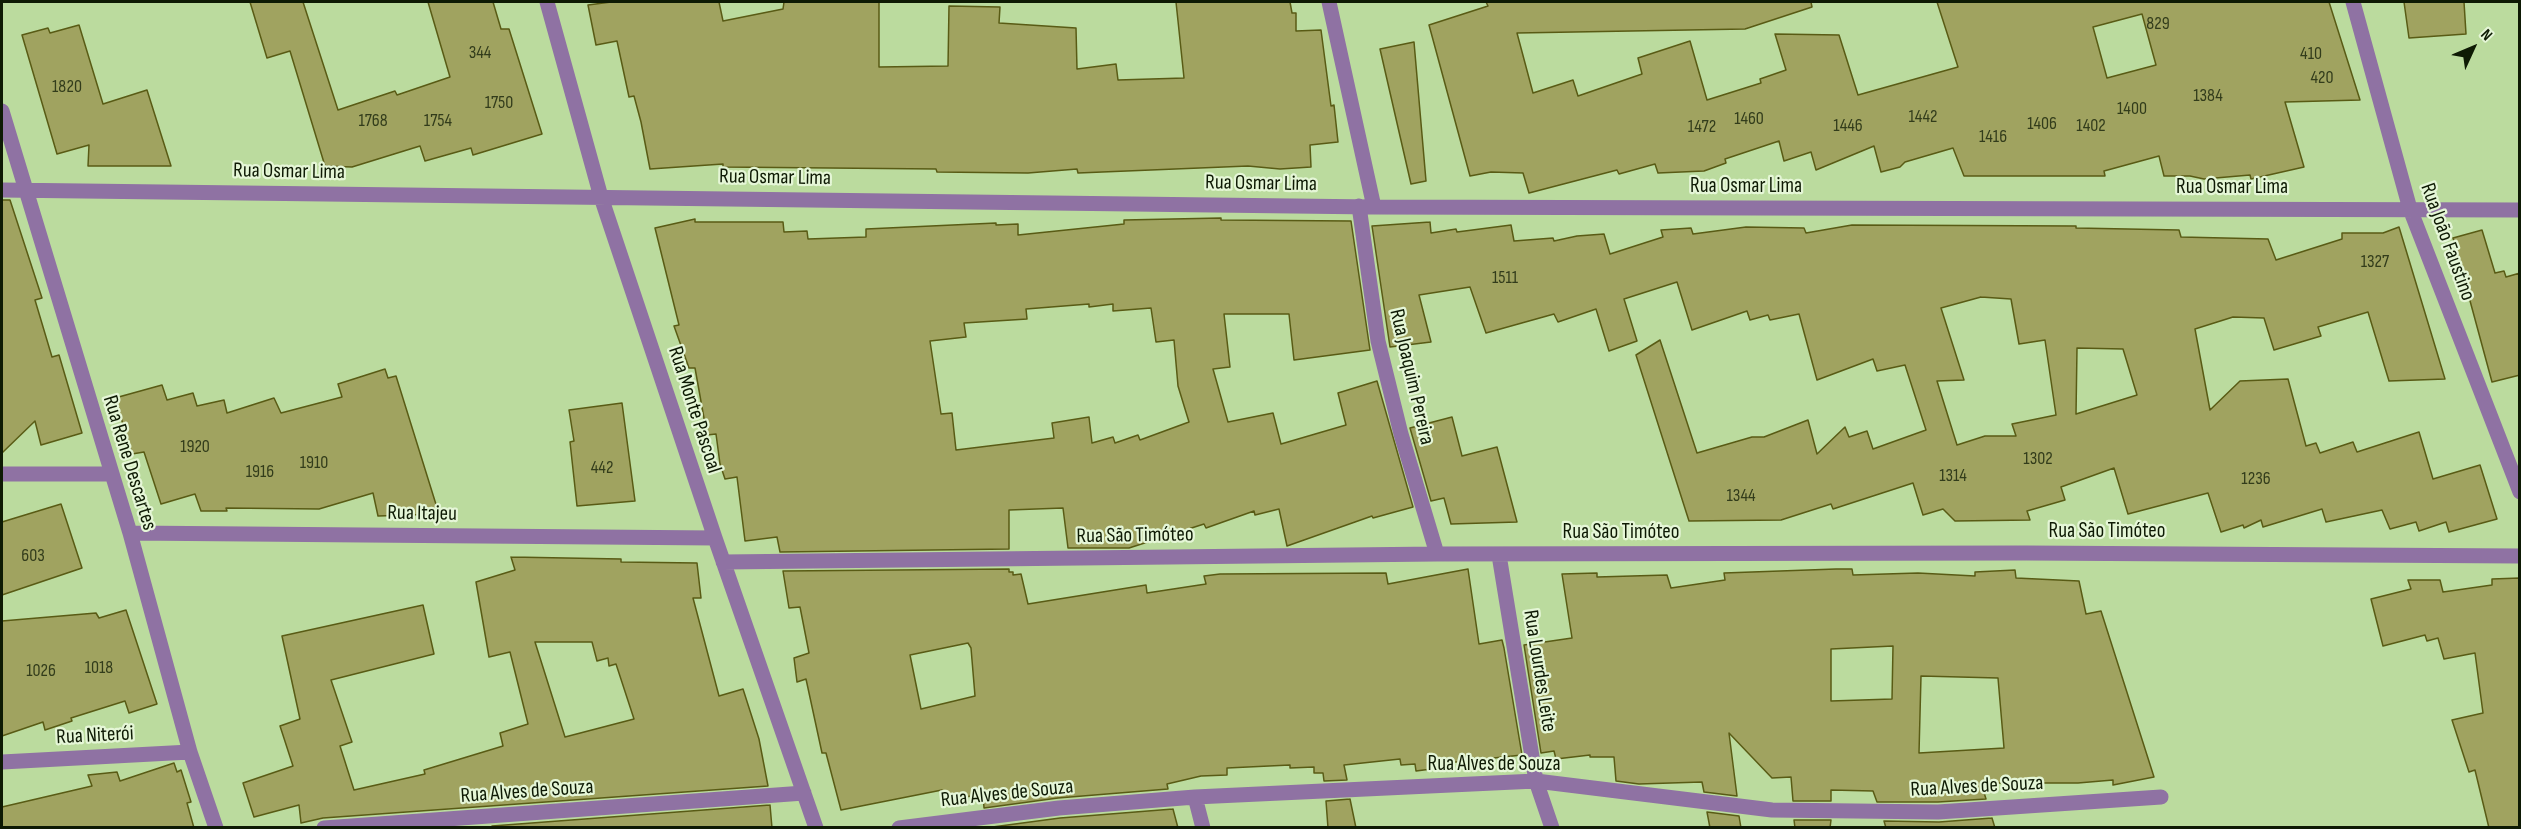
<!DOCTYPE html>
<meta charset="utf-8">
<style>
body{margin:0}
#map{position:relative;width:2521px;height:829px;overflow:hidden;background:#bbdb9e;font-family:"Sofia Sans Condensed",sans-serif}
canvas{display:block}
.frame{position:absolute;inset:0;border:3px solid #0e1a04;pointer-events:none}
.north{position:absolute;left:2443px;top:18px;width:60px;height:60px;-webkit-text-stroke:4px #e5f6d7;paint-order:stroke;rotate:46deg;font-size:16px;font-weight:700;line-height:24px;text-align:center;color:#0e1a04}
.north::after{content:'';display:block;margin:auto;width:21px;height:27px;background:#0e1a04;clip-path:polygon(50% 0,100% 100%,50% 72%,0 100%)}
</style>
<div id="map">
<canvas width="2521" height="829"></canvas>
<div class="frame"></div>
<div class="north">N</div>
</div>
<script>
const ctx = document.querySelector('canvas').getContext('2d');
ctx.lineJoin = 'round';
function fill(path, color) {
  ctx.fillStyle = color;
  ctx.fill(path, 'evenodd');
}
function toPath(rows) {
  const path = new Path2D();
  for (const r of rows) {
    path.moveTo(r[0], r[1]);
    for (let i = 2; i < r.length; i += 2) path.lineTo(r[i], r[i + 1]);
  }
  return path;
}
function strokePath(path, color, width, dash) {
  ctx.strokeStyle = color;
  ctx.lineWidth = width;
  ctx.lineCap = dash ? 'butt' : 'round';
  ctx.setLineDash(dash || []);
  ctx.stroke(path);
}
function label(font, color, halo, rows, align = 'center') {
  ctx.font = font + ' "Sofia Sans Condensed",sans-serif';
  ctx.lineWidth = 4.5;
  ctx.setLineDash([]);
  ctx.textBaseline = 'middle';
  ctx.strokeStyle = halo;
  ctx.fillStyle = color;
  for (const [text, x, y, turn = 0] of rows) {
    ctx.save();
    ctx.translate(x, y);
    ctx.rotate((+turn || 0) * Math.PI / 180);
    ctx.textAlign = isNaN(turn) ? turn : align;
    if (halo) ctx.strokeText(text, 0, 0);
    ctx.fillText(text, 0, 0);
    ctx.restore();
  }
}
const building = toPath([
 [250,2,303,2,338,110,395,91,397,95,450,77,428,2,493,2,501,29,509,29,542,134,473,155,471,148,425,161,420,146,352,167,325,166,290,51,267,58,250,2],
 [611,2,719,2,723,21,783,9,784,2,879,2,879,67,948,66,949,6,1000,7,999,23,1076,28,1077,69,1116,64,1118,80,1184,78,1176,2,1290,2,1292,13,1296,13,1296,31,1321,30,1331,106,1334,105,1338,142,1310,145,1311,167,1280,169,1248,166,1078,173,1077,169,1028,173,937,172,936,169,723,167,723,164,650,169,641,122,634,96,629,97,617,41,596,45,588,5,611,2],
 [1486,2,1811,2,1812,7,1745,29,1517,33,1533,93,1573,80,1578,96,1642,74,1638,58,1690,41,1707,100,1761,83,1760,79,1786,70,1775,34,1839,35,1858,95,1958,67,1937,2,2329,2,2360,100,2285,102,2304,167,2251,179,2250,175,2204,179,2190,176,2164,176,2159,156,2104,171,2105,176,1964,176,1953,148,1905,162,1900,167,1881,172,1874,146,1816,170,1811,152,1784,161,1779,141,1725,159,1726,163,1704,171,1658,173,1655,164,1619,174,1617,170,1529,193,1523,173,1491,172,1470,176,1429,25,1488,6,1486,2],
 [2142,14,2156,65,2107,78,2093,27,2142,14],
 [2404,2,2464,2,2466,34,2409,38,2404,2],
 [79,25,103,104,147,90,171,166,88,166,89,145,57,154,22,35,48,28,50,33,79,25],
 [1414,42,1426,181,1411,184,1380,49,1414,42],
 [2,200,10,200,42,298,35,300,52,357,59,355,82,433,41,445,35,421,2,453,2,200],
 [1221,218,1221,220,1351,221,1370,350,1294,360,1289,314,1224,314,1230,367,1213,369,1228,422,1273,413,1281,444,1346,425,1338,393,1377,381,1413,507,1373,518,1372,516,1287,546,1279,509,1255,515,1254,511,1206,528,1204,524,1129,548,1068,548,1063,508,1009,510,1009,549,780,552,777,537,745,541,737,477,725,479,720,464,716,434,707,435,695,368,689,368,674,326,679,325,655,228,695,219,695,222,783,222,784,232,807,231,808,239,866,237,866,229,996,223,996,225,1018,224,1018,235,1124,224,1124,220,1221,218],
 [1089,304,1089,307,1113,304,1113,311,1151,308,1156,342,1174,340,1178,386,1189,422,1140,440,1138,435,1115,443,1113,437,1092,443,1089,417,1052,423,1054,438,956,450,952,413,941,414,930,341,966,337,964,323,1027,319,1026,309,1089,304],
 [1430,222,1431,233,1456,229,1457,232,1511,225,1514,241,1553,238,1554,241,1577,236,1604,234,1610,254,1663,237,1661,230,1691,228,1693,234,1746,227,1804,228,1806,233,1852,225,2076,226,2076,228,2179,230,2181,237,2268,239,2276,260,2342,239,2342,233,2383,233,2399,227,2445,379,2389,381,2368,312,2318,327,2321,336,2274,350,2264,318,2233,317,2195,329,2210,410,2240,381,2288,379,2306,446,2316,443,2320,453,2353,442,2357,452,2419,432,2433,479,2480,465,2497,519,2449,532,2446,522,2419,531,2416,522,2390,529,2382,510,2326,522,2322,509,2263,527,2261,520,2244,528,2243,525,2221,532,2208,493,2128,514,2114,468,2061,487,2065,500,2027,511,2030,520,1955,521,1943,509,1923,515,1913,483,1833,509,1831,504,1781,520,1689,521,1636,355,1660,340,1697,453,1752,437,1764,437,1808,420,1817,454,1845,427,1849,437,1867,431,1873,449,1926,430,1905,365,1877,371,1873,359,1817,380,1799,314,1770,320,1768,315,1750,320,1747,311,1692,330,1677,282,1624,299,1637,341,1609,351,1596,309,1558,322,1554,314,1486,333,1470,287,1419,295,1431,342,1390,347,1372,226,1430,222],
 [1981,297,2011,299,2019,344,2045,340,2056,415,2012,424,2016,436,1985,436,1957,445,1937,381,1964,380,1941,308,1981,297],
 [2077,348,2123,349,2137,395,2076,414,2077,348],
 [2482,230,2495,273,2504,271,2506,277,2520,273,2520,375,2492,382,2453,238,2482,230],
 [385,369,388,378,396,376,439,514,378,516,373,493,319,509,226,508,227,511,201,511,195,494,161,504,144,452,132,454,115,398,162,385,167,400,193,393,197,406,224,400,227,413,274,398,281,413,342,397,338,384,385,369],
 [622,403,635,501,577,506,570,442,574,441,569,410,622,403],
 [1452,417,1462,456,1497,447,1517,522,1451,524,1444,498,1431,501,1410,428,1452,417],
 [61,504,82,568,2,595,2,522,61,504],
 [511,557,621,559,621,562,697,563,701,598,693,598,719,696,743,689,759,739,768,786,323,818,301,823,299,805,254,817,243,783,293,766,280,726,300,719,282,636,423,605,434,654,331,680,352,742,340,746,354,790,425,774,424,770,503,746,500,733,528,724,510,652,489,657,476,582,515,570,511,557],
 [535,642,592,642,597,661,608,658,609,666,616,664,634,719,565,737,535,642],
 [1009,569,1009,572,1013,572,1013,575,1021,574,1028,604,1146,585,1147,593,1206,584,1204,576,1220,574,1386,573,1388,584,1468,569,1479,644,1502,640,1504,648,1522,755,1447,763,1447,767,1416,771,1415,764,1401,765,1400,759,1344,765,1347,780,1324,781,1323,773,1314,773,1314,767,1290,768,1290,765,1227,768,1227,775,1201,776,1167,784,1168,789,1058,798,984,808,983,794,943,801,942,790,841,810,826,753,822,753,806,679,797,682,794,658,809,653,800,607,789,608,783,571,1009,569],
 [968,643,971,648,975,696,921,709,910,655,968,643],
 [1836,569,1852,569,1853,575,1918,573,1975,576,1975,572,2015,570,2016,578,2079,581,2086,614,2101,611,2154,777,2113,785,2113,780,2078,783,1981,783,1986,799,1938,802,1877,802,1873,791,1831,790,1831,801,1793,801,1791,777,1772,778,1729,733,1737,796,1704,792,1702,782,1639,784,1616,781,1614,757,1590,757,1590,755,1556,759,1554,751,1541,753,1524,645,1572,638,1562,574,1597,573,1597,577,1667,575,1671,588,1725,580,1724,573,1836,569],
 [1893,646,1892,699,1831,701,1831,649,1893,646],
 [1921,676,1998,678,2004,748,1919,753,1921,676],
 [2520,578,2520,828,2489,828,2475,770,2469,772,2452,720,2483,713,2475,653,2444,659,2438,638,2427,641,2425,635,2383,646,2371,599,2411,589,2408,580,2440,580,2443,592,2492,585,2492,579,2520,578],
 [126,610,157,704,129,713,125,701,71,718,72,721,45,730,43,722,2,736,2,621,96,613,99,618,126,610],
 [174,763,177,772,181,770,191,802,187,803,194,828,2,828,2,807,92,786,88,775,117,772,120,781,174,763],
 [1350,799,1356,828,1328,828,1326,801,1350,799],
 [770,805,772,828,492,828,492,826,770,805],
 [1173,809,1178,828,985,828,1060,818,1173,809],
 [1707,812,1739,816,1741,828,1710,828,1707,812],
 [1992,818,1995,828,1886,828,1884,821,1939,822,1992,818],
 [1794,820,1831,820,1830,828,1795,828,1794,820]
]);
const minor = toPath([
 [547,2,601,197,715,538,816,828],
 [1329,2,1374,207],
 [2353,2,2410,209,2520,492],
 [2,111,130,533,190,752,216,828],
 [2,190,1374,207,2520,210],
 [1359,206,1378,341,1401,434,1437,554],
 [2,474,110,474],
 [130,533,715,538],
 [1499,555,1536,781,1552,828],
 [723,562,1437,554,2026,553,2520,556],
 [2,762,190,752],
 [1195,797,1203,828],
 [324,828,804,793],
 [899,828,1059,808,1195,797,1536,781,1772,810,1938,812,2161,797]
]);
const numberNames = [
 ["829",2158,24],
 ["344",480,53],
 ["410",2311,54],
 ["420",2322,78],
 ["1820",67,87],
 ["1384",2208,96],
 ["1750",499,103],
 ["1400",2132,109],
 ["1442",1923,117],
 ["1460",1749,119],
 ["1768",373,121],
 ["1754",438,121],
 ["1406",2042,124],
 ["1446",1848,126],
 ["1402",2091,126],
 ["1472",1702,127],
 ["1416",1993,137],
 ["1327",2375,262],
 ["1511",1505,278],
 ["1920",195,447],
 ["1302",2038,459],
 ["1910",314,463],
 ["442",602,468],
 ["1916",260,472],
 ["1314",1953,476],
 ["1236",2256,479],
 ["1344",1741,496],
 ["603",33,556],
 ["1018",99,668],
 ["1026",41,671]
];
const streetNames = [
 ["Rua Osmar Lima",289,172,1],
 ["Rua Osmar Lima",775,178,1],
 ["Rua Osmar Lima",1261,184,1],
 ["Rua Osmar Lima",1746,187],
 ["Rua Osmar Lima",2232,188],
 ["Rua João Faustino",2447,242,70],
 ["Rua Joaquim Pereira",1411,377,77],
 ["Rua Monte Pascoal",694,410,72],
 ["Rua Rene Descartes",129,463,73],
 ["Rua Itajeu",422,514,1],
 ["Rua São Timóteo",2107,532],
 ["Rua São Timóteo",1621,533],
 ["Rua São Timóteo",1135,536,-1],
 ["Rua Lourdes Leite",1539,671,81],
 ["Rua Niterói",95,736,-3],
 ["Rua Alves de Souza",1494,765],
 ["Rua Alves de Souza",1977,787,-3],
 ["Rua Alves de Souza",527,792,-4],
 ["Rua Alves de Souza",1007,794,-6]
];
fill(building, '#a0a360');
strokePath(building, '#595b15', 1.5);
strokePath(minor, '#8f72a3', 15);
label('18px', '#323c1b', null, numberNames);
label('21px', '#0e1a04', '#e5f6d7', streetNames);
</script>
